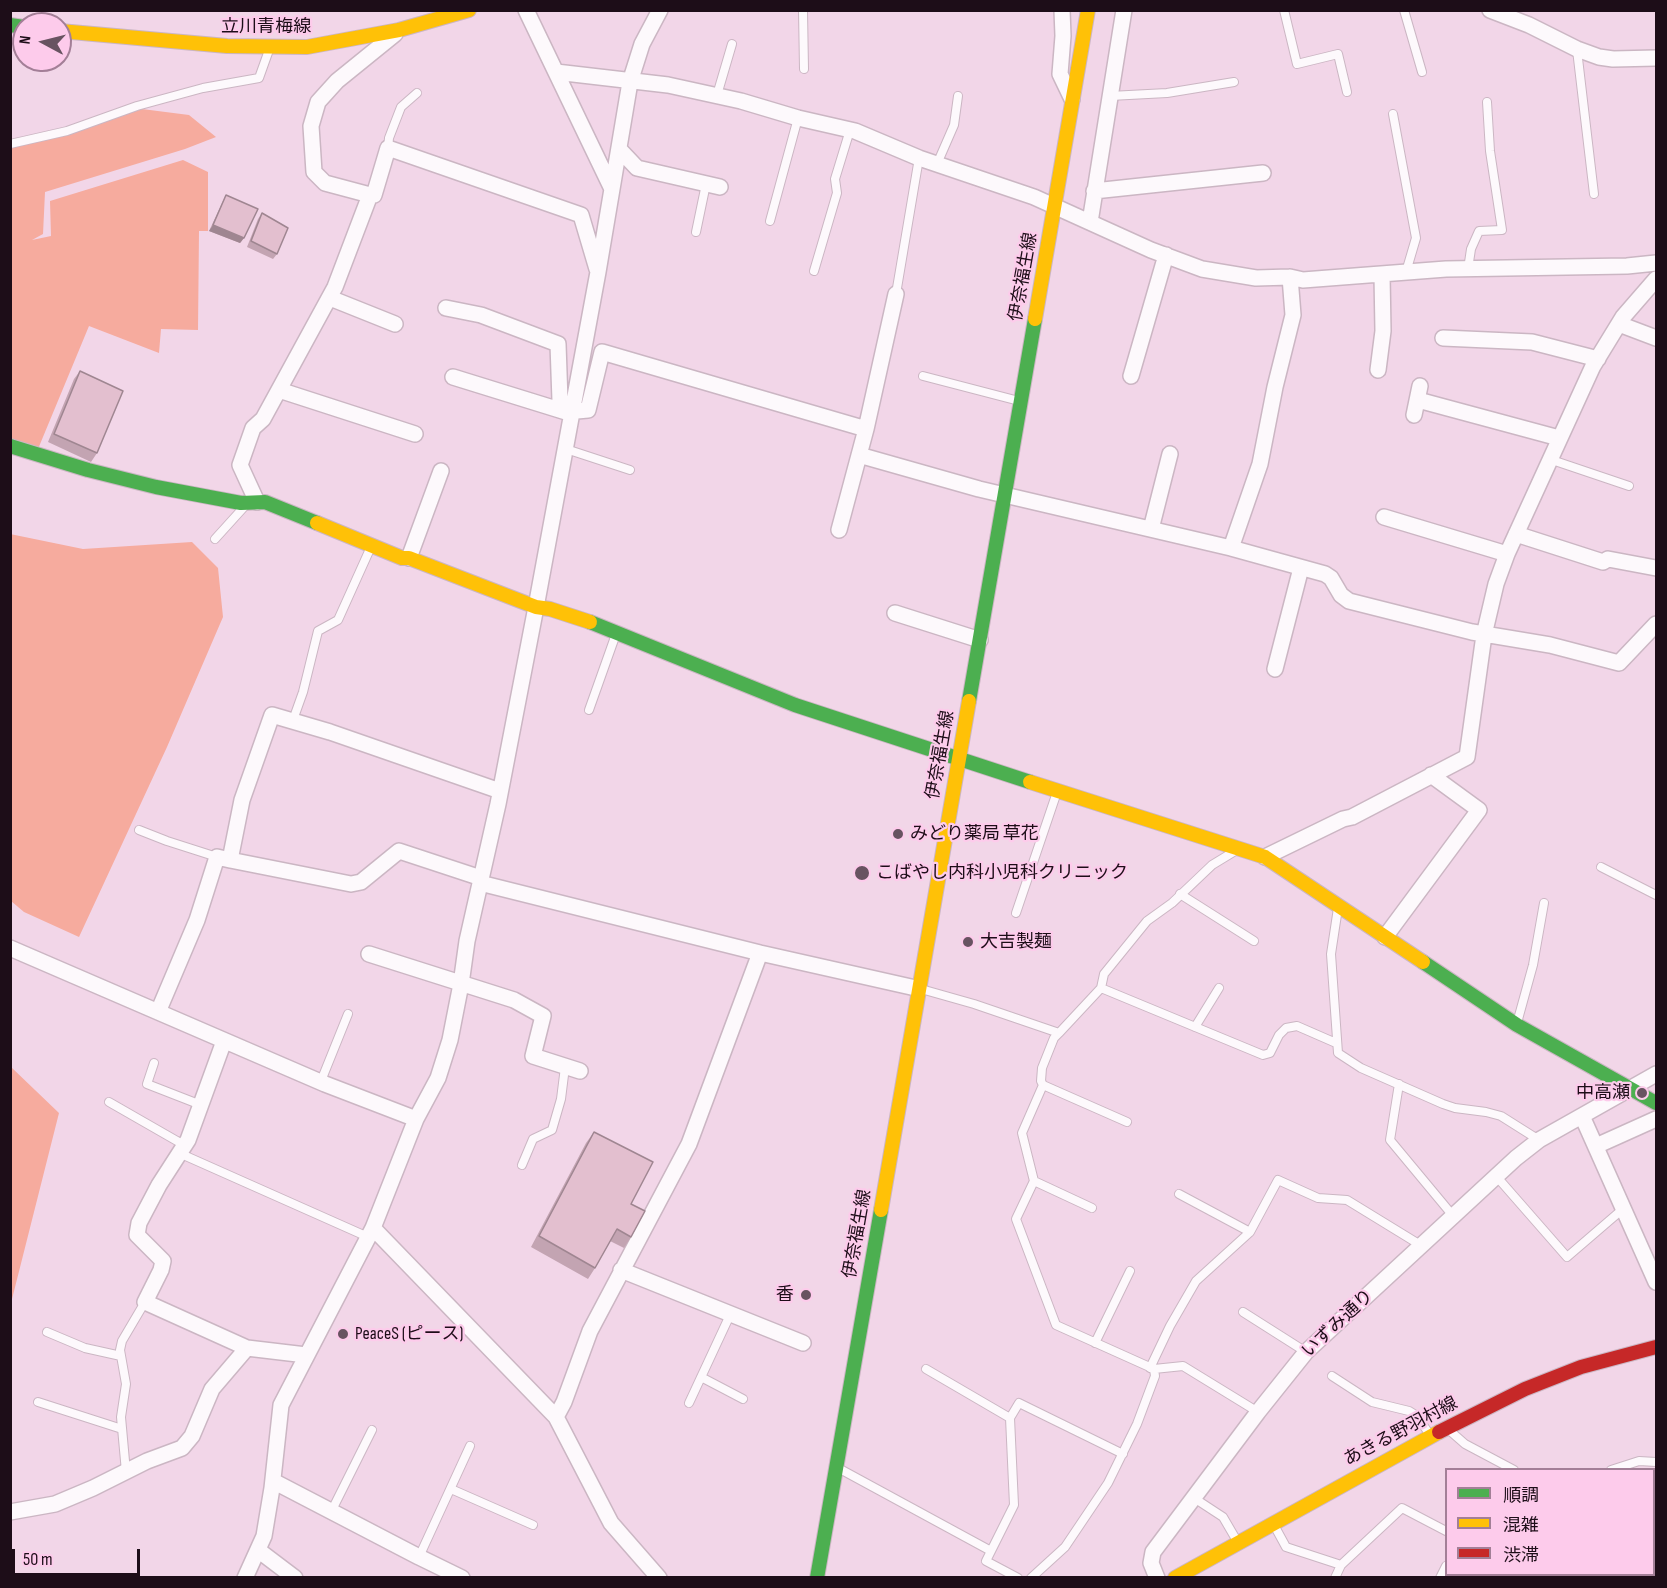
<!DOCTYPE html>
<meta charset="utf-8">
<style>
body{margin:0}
#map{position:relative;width:1667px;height:1588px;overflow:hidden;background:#f2d6e8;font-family:"Sofia Sans Condensed","Noto Sans JP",sans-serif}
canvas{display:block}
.frame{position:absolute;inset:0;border:12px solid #1d0d18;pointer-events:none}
.legend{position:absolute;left:1445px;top:1468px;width:210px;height:108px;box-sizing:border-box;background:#fdcbeb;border:2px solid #a37f97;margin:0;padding:8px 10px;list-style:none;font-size:18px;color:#1d0d18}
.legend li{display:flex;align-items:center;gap:12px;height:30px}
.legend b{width:30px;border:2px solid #a37f97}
.north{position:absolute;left:12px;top:12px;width:60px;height:60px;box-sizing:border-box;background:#fdcbeb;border:2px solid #a37f97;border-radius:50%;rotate:277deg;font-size:16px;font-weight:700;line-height:24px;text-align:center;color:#1d0d18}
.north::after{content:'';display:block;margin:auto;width:21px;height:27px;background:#685361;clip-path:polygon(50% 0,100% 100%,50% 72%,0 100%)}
.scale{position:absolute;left:12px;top:1549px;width:128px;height:27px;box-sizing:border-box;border:3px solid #1d0d18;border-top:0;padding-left:8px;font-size:18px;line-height:21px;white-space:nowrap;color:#1d0d18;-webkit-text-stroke:4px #fdcbeb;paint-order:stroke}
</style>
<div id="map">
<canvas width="1667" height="1588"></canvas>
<div class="frame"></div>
<ul class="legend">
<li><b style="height:8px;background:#4caf50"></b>順調</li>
<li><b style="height:8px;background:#ffc107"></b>混雑</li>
<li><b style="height:8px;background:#c62828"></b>渋滞</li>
</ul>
<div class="north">N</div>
<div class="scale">50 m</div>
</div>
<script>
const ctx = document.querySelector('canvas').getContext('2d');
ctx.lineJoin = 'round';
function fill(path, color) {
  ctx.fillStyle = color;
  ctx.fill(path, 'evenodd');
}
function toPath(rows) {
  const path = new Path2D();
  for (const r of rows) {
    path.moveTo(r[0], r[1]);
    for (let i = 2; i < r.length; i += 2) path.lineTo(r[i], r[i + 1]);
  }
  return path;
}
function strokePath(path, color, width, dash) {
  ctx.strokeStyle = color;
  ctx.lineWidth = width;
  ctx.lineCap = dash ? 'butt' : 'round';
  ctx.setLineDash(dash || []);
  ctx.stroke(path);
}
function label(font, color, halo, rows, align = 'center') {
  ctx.font = font + ' "Sofia Sans Condensed","Noto Sans JP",sans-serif';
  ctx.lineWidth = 4.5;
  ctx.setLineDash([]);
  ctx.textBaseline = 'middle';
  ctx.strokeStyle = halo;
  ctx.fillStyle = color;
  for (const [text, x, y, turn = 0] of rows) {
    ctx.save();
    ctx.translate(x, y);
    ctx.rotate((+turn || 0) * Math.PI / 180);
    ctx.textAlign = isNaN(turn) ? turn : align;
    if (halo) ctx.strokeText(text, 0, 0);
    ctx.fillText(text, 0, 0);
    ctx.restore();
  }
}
const green = toPath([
 [142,109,189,115,216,137,185,149,45,192,43,234,32,240,51,236,50,201,183,160,208,172,208,231,199,231,198,330,161,329,159,353,89,326,38,449,11,441,10,148,68,134],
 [10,534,83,549,192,542,218,568,223,617,167,747,79,937,24,912,11,901],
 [11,1067,59,1113,11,1303]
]);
const lane = toPath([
 [803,10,804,69],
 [1284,10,1297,64,1338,54,1347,92],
 [1404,10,1422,72],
 [1577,50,1594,194],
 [717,95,732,44],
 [1110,96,1167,93,1234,82],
 [1393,114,1416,238,1406,272],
 [10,144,67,131,137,106,203,88,259,78,269,50],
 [388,148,389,138,401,107,417,93],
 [937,164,954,125,958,96],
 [770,221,798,118],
 [696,232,706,184],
 [1468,269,1471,249,1479,231,1502,230,1490,151,1487,102],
 [814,271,837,193,835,179,850,130],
 [896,294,919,158],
 [923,376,1019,401],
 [566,449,630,470],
 [1549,459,1629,486],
 [215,539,244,507],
 [589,710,616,634],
 [293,720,303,692,318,631,338,620,370,549],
 [139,830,167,841,217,857],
 [1601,867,1656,895],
 [1180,894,1254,941],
 [1338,908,1331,954,1338,1053,1361,1068,1443,1104,1455,1108,1486,1112,1501,1116,1539,1140],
 [1016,913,1057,792],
 [1101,988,1263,1055,1270,1053,1279,1035,1286,1028,1297,1026,1336,1043],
 [921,989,974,1004,1059,1033,1101,988,1104,974,1147,921,1172,903,1212,865,1235,851],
 [1517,1023,1533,965,1544,903],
 [1195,1027,1219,988],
 [1059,1033,1054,1038,1042,1068,1041,1081,1043,1085,1022,1133,1034,1181,1016,1219,1056,1325,1154,1369,1183,1366,1258,1412],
 [154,1063,147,1084,201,1105],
 [321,1081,348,1014],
 [1399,1084,1390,1140,1454,1217],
 [1043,1085,1127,1122],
 [109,1102,184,1145],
 [179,1153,368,1237],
 [522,1165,533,1139,552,1130,561,1099,565,1067],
 [1497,1177,1567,1257,1624,1208],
 [1034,1181,1092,1208],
 [1179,1194,1250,1232],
 [1243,1312,1306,1352],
 [47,1332,85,1348,121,1356],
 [1095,1343,1130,1271],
 [1150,1368,1170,1326,1196,1281,1250,1232,1278,1180,1318,1198,1347,1200,1422,1246],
 [926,1369,1010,1418],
 [1332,1376,1372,1402,1409,1411,1417,1416,1430,1435],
 [701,1377,743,1399],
 [38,1402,122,1429],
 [689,1403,730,1315],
 [1449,1430,1465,1444,1514,1470],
 [840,1469,991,1551,1014,1505,1010,1418,1019,1403,1123,1454],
 [1611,1470,1639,1461,1656,1462],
 [126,1472,121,1417,126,1384,120,1350,122,1341,145,1302],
 [451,1489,533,1525],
 [1194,1498,1223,1517,1237,1541],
 [332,1510,372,1430],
 [1274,1525,1286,1547,1341,1565,1402,1508,1446,1531],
 [991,1551,986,1561,1018,1578],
 [419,1557,470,1446],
 [1031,1578,1065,1547,1108,1483,1137,1424,1155,1376,1154,1369],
 [1335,1578,1341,1565],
 [1440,1578,1446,1566]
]);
const street = toPath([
 [1062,10,1063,36,1060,74,1072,99],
 [1490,10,1529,25,1577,49,1599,57,1613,59,1656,58],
 [556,72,668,85,741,101,798,118,855,131,919,158,1034,197,1151,250,1202,269,1256,278,1290,277,1303,280,1446,269,1627,266,1656,263],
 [619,149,637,168,720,187],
 [612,189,630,82,642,44,660,10],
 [1094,191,1263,173],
 [370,195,374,195,388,148,581,215,597,269],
 [1090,222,1124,10],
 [330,298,395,324],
 [446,308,481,315,558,344,560,401,573,411],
 [1619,324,1656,338],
 [1443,338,1532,342,1598,359],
 [1378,370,1383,331,1382,275],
 [1131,376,1166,255],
 [453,377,566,412,588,410,602,352,866,429],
 [279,390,415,434],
 [1418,400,1559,438],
 [1414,415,1420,386],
 [859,455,979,489,1231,548,1325,574,1331,578,1341,595,1349,601,1472,632,1550,645,1619,663,1656,624],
 [257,502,240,465,253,428,263,419,335,287,370,195,325,183,314,172,311,126,318,102,337,81,395,34],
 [1384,517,1507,554],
 [1151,529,1170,454],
 [839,530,866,429,896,294],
 [1516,534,1603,562,1608,559,1656,568],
 [1231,548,1260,464,1275,387,1293,315,1290,277],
 [409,558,441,471],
 [895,613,980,640],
 [1275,669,1301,568],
 [1265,857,1343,819,1352,817,1467,757,1484,635,1496,584,1507,554,1593,366,1623,317,1656,279],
 [230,860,351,884,361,882,399,851,481,878],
 [480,883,760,953,920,989],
 [1385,937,1479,810,1431,775],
 [10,948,325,1084,416,1119],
 [369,954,514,1000,543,1016,533,1056,580,1071],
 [158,1012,197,920,217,857,230,860,242,800,272,715,330,732,500,791],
 [224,1041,188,1140,159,1185,139,1223,137,1235,163,1261,161,1270,145,1302,247,1348],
 [1582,1116,1656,1282],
 [1596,1146,1656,1119],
 [373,1228,556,1417,611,1523,659,1578],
 [621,1270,803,1343],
 [556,1417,564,1402,590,1331,689,1144,760,953],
 [273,1481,419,1557,462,1578],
 [10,1512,55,1504,93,1488,147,1461,182,1448,192,1436,212,1389,247,1348,306,1355],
 [258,1550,295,1578],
 [245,1578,264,1536,272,1488,281,1405,373,1228,416,1119,438,1078,450,1040,461,984,467,941,498,804,536,607,598,272,612,189,526,10],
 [1157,1578,1151,1563,1153,1552,1258,1412,1306,1352,1516,1158,1539,1140,1656,1074]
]);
const fast = toPath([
 [10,25,24,27],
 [10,446,88,470,156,487,241,503,265,502,317,523],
 [590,622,795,705,1030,782],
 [969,701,1035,319],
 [1423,962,1517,1025,1656,1103],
 [817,1578,881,1210]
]);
const slow = toPath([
 [60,31,227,46,307,47,399,30,469,10],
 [1035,319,1088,10],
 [317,523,402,558,409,558,536,607,550,609,590,622],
 [1030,782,1265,857,1423,962],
 [881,1210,969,701],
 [1175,1578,1439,1432]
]);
const jam = toPath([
 [1439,1432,1525,1389,1581,1367,1656,1347]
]);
const wall = toPath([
 [226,195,244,238,240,243,209,231,223,201],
 [262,213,277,254,273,259,247,247,258,219],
 [80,371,97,453,91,462,48,442,74,379],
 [594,1132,631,1204,631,1237,624,1248,610,1241,595,1268,588,1279,531,1247,586,1143]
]);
const shadedWall = toPath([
 [213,225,244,238,240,243,209,231]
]);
const building = toPath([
 [226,195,258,209,244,238,213,225,226,195],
 [262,213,288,228,277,254,251,241,262,213],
 [80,371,123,391,97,453,54,434,80,371],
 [594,1132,653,1162,631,1204,645,1211,631,1237,617,1229,595,1268,539,1236,594,1132]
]);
const markers = [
 [898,834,6,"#685361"],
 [862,873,8,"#685361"],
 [968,942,6,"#685361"],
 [1642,1093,6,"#685361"],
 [806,1295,6,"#685361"],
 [343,1334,6,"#685361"]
];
const streetNames = [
 ["立川青梅線",266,27],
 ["伊奈福生線",1024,277,-80],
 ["伊奈福生線",941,755,-80],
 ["伊奈福生線",858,1234,-80],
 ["いずみ通り",1338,1324,-43],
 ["あきる野羽村線",1401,1432,-28]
];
const poiNames = [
 ["みどり薬局 草花",910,834],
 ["こばやし内科小児科クリニック",876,873],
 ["大吉製麺",980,942],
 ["中高瀬",1630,1093,"right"],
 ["香",794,1295,"right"],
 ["PeaceS (ピース)",355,1334]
];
fill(green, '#f6ab9e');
strokePath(lane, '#cbb6c3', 10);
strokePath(street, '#cbb6c3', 18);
strokePath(fast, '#cbb6c3', 16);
strokePath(slow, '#cbb6c3', 16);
strokePath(jam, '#cbb6c3', 16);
strokePath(lane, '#fdf9fc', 8);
strokePath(street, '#fdf9fc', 15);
strokePath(fast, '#4caf50', 14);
strokePath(slow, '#ffc107', 14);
strokePath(jam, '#c62828', 14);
fill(wall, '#c3a4b2');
fill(shadedWall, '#9f8691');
fill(building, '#e3bfcf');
strokePath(building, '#9f8691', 1.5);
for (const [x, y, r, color] of markers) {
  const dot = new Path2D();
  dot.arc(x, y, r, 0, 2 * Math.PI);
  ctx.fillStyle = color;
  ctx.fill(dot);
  strokePath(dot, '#fdcbeb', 2);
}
label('18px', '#1d0d18', '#fdcbeb', streetNames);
label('18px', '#1d0d18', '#fdcbeb', poiNames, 'left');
</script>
